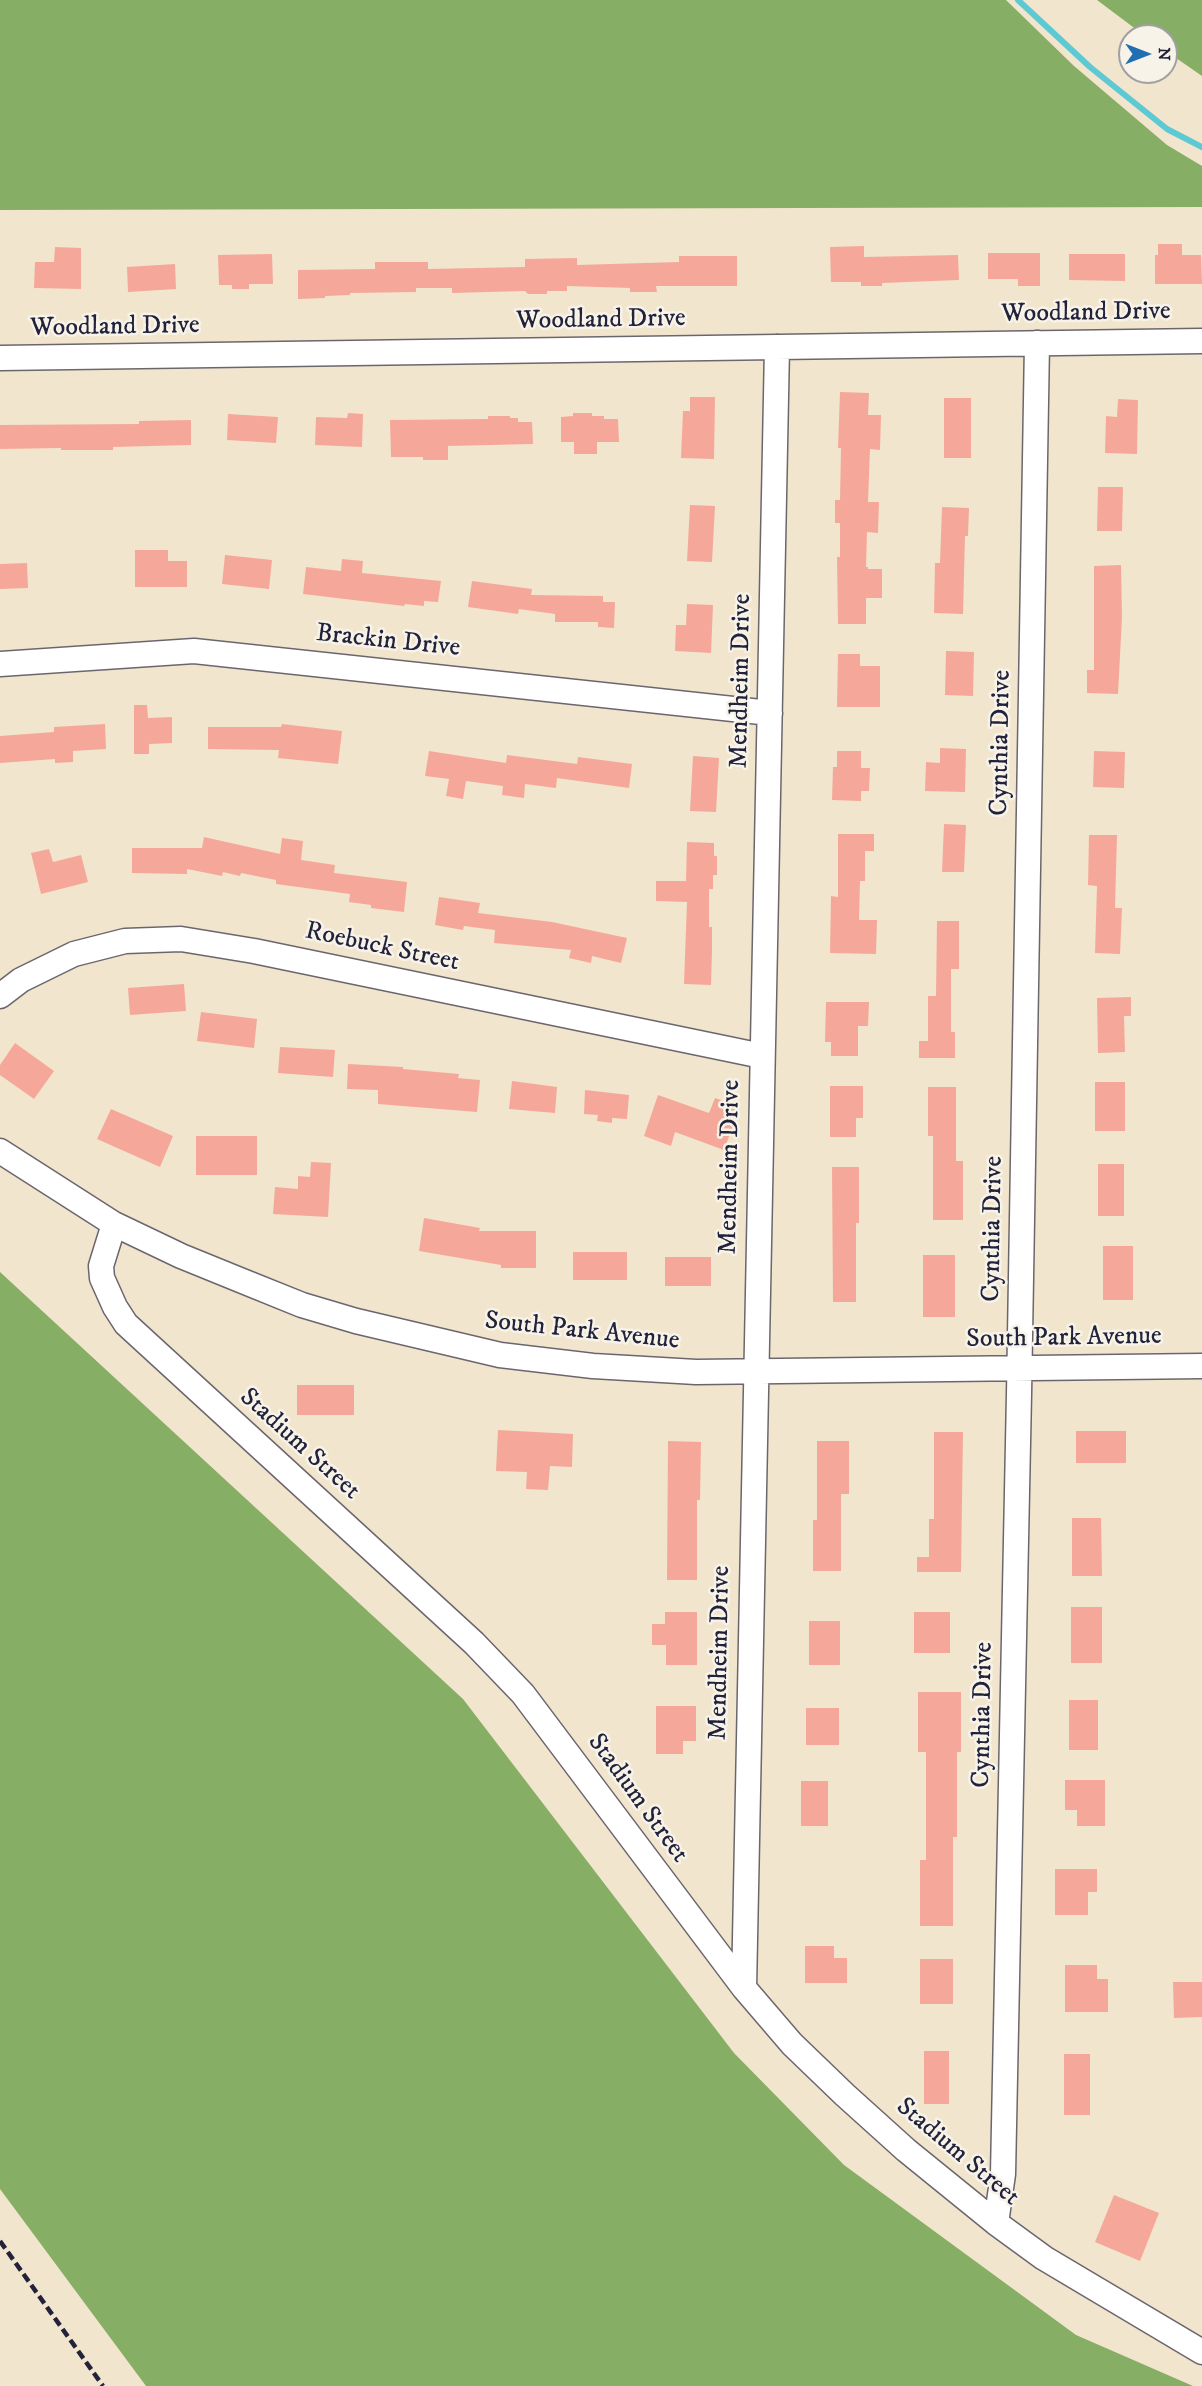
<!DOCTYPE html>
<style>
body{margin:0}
#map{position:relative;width:1202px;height:2386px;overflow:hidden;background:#f2e5cd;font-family:"IM FELL DW Pica",serif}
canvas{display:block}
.north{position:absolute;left:1118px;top:24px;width:60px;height:60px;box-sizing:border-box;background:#f7f3e8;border:2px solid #a29fa3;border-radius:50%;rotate:90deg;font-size:16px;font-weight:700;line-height:24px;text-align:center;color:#22223b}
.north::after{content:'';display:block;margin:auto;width:21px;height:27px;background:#1f6fb2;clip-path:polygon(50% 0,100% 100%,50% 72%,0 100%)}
</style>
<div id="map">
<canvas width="1202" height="2386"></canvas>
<div class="north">N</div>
</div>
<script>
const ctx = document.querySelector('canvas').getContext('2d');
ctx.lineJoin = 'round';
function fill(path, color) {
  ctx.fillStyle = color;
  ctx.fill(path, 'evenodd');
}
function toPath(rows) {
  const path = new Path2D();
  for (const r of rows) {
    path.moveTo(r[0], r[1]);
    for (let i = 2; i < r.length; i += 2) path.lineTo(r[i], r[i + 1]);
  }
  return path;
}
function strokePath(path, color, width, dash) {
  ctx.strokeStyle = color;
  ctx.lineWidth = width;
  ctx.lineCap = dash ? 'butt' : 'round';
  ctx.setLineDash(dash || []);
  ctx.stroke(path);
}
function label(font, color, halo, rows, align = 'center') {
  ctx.font = font + ' "IM FELL DW Pica",serif';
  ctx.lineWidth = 5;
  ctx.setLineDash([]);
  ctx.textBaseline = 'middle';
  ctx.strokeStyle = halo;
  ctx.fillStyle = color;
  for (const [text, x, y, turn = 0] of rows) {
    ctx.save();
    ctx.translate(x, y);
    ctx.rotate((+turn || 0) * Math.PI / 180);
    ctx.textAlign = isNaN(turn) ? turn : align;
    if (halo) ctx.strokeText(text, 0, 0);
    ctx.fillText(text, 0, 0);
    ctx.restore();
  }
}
const forest = toPath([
 [0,0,1006,0,1074,66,1167,145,1202,166,1202,207,0,210],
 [1097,0,1202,0,1202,76,1166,51,1166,36,1145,36],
 [0,1272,463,1699,734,2053,844,2165,1076,2335,1193,2386,146,2386,0,2189]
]);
const stream = toPath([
 [1018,0,1090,67,1167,129,1202,147]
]);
const building = toPath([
 [1158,244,1182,244,1182,255,1201,255,1202,284,1155,284,1155,255,1158,255],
 [864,246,864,257,958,255,959,280,882,283,882,286,861,286,861,282,831,282,830,247],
 [55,247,81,248,81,289,34,288,35,262,54,262],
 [988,253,1040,253,1040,286,1018,286,1018,279,988,279],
 [272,254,273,284,249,284,249,289,232,289,232,285,219,285,218,255],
 [1069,254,1125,254,1125,281,1069,280],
 [679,256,737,256,737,286,656,286,657,292,630,292,630,288,567,286,567,291,547,291,547,294,528,294,525,291,452,293,452,288,416,288,416,292,350,293,350,295,325,296,325,298,298,299,298,270,375,269,375,262,428,262,428,269,525,267,525,259,577,258,577,265,679,262],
 [175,264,176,289,128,292,127,267],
 [840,392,869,393,868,415,881,415,880,450,870,449,868,502,879,502,878,533,867,532,866,567,868,567,868,569,882,569,882,598,866,598,866,624,838,624,837,557,840,557,840,523,835,523,835,500,840,500,841,448,838,448],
 [690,397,715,397,714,459,681,458,683,411,690,411],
 [944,398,971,398,971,458,944,458],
 [1118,399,1138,400,1137,454,1105,453,1106,416,1117,417],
 [348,413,363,414,362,447,315,445,316,417,347,418],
 [573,413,592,413,592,416,604,416,604,419,618,419,619,442,597,442,597,454,574,454,574,442,561,442,561,417,573,416],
 [228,414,278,417,276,443,227,440],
 [488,416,510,416,510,418,518,418,518,422,532,422,533,444,448,446,448,460,423,460,423,457,391,457,390,420,488,419],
 [191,420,191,445,113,447,113,450,61,450,61,448,0,449,0,425,139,424,139,421],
 [1098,487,1123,487,1122,531,1097,531],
 [690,505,715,506,712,562,687,561],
 [942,507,969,508,968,536,965,536,963,614,934,613,935,563,940,563],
 [135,550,168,550,168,561,187,561,187,587,135,587],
 [225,555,272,560,269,589,222,584],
 [342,559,363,561,362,573,441,581,438,602,424,601,424,606,405,604,404,606,303,594,306,567,341,571],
 [27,563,28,588,0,589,0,564],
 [1121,565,1122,617,1118,694,1087,693,1087,670,1094,670,1094,566],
 [472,581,532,589,531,595,603,596,603,602,615,602,614,628,598,627,598,622,555,622,555,614,519,609,518,614,468,607],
 [687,604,713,605,711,653,675,651,676,625,686,625],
 [946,651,974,652,973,696,945,695],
 [838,654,860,654,860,666,880,666,880,707,837,707],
 [134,705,147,705,148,718,172,717,172,743,149,744,149,754,134,754],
 [105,724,106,749,73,751,73,762,55,763,55,759,0,763,0,736,54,732,54,727],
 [282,724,342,731,338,764,278,758,279,750,208,749,208,727,281,727],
 [940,748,966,749,965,792,925,791,926,762,940,763],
 [429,751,506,763,507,755,577,764,578,757,632,764,629,788,557,778,556,788,525,784,524,798,502,795,503,786,466,781,463,799,446,796,449,779,425,776],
 [837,751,861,751,861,768,870,768,869,791,861,791,861,801,832,800,833,767,837,767],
 [1094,751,1125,752,1124,788,1093,787],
 [693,756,719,758,716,812,690,811],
 [944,824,966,825,964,872,942,872],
 [838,834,874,834,874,851,865,851,865,881,860,881,859,920,877,920,876,954,830,953,831,896,838,897],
 [1089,835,1117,835,1115,908,1122,908,1120,954,1095,953,1097,886,1088,885],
 [204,837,280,854,282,838,303,841,301,860,335,865,334,873,407,882,404,912,371,908,371,905,349,902,350,894,276,884,276,880,241,873,240,876,223,872,222,876,187,869,187,874,132,873,132,848,202,848],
 [687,842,714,843,714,856,717,856,717,875,713,875,713,889,709,889,709,927,712,927,712,951,711,985,684,984,687,902,656,901,656,881,686,881],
 [49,849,53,862,81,855,88,882,41,894,31,853],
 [439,897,480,903,478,913,552,922,627,938,621,963,592,956,591,963,569,958,571,950,494,943,495,930,464,926,463,930,435,925],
 [937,921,959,921,959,969,951,969,951,1032,955,1032,955,1058,919,1058,919,1041,928,1041,928,996,936,996],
 [184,984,186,1011,130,1015,128,988],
 [1131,997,1131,1016,1124,1016,1125,1052,1098,1053,1097,998],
 [826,1002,869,1002,868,1026,858,1026,858,1056,831,1056,831,1042,825,1042],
 [201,1012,257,1019,254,1048,197,1041],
 [15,1043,54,1071,34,1099,0,1075,0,1065],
 [280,1047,335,1050,333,1077,278,1073],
 [348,1064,403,1067,403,1069,459,1074,458,1078,480,1080,477,1112,378,1104,378,1090,347,1089],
 [512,1081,557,1087,555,1113,509,1109],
 [1095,1082,1125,1082,1125,1131,1095,1131],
 [830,1086,863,1086,863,1118,856,1118,856,1137,830,1137],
 [928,1087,956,1087,956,1161,963,1161,963,1220,933,1220,933,1136,928,1136],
 [585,1090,629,1095,627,1119,612,1118,612,1123,597,1121,598,1115,584,1114],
 [658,1095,709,1113,715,1098,740,1107,724,1150,675,1132,671,1146,644,1136],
 [111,1109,173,1136,160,1167,97,1139],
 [196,1136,257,1136,257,1175,196,1175],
 [311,1162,331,1163,328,1217,273,1214,275,1187,298,1189,298,1176,310,1177],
 [1098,1164,1124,1164,1124,1216,1098,1216],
 [832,1167,859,1167,859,1223,856,1223,856,1302,833,1302],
 [424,1218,480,1228,479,1231,536,1231,536,1268,501,1268,501,1265,419,1251],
 [1103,1246,1133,1246,1133,1300,1103,1300],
 [573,1252,627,1252,627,1280,573,1280],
 [923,1255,955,1255,955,1317,923,1317],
 [665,1257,711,1257,711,1286,665,1286],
 [297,1385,354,1385,354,1415,297,1415],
 [498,1430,573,1434,572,1467,550,1466,548,1490,526,1489,527,1472,496,1471],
 [1076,1431,1126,1431,1126,1463,1076,1463],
 [934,1432,963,1432,961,1572,917,1572,917,1557,929,1557,929,1519,934,1519],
 [668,1441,701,1442,700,1500,697,1500,697,1580,667,1580],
 [817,1441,849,1441,849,1494,841,1494,841,1571,813,1571,813,1520,817,1520],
 [1072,1518,1101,1518,1102,1576,1072,1576],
 [1071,1607,1102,1607,1102,1663,1071,1663],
 [665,1612,697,1612,697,1665,666,1665,666,1645,652,1645,652,1624,665,1624],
 [914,1612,950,1612,950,1653,914,1653],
 [809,1621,840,1621,840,1665,809,1665],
 [918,1692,961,1692,961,1752,957,1752,957,1837,953,1837,953,1926,920,1926,920,1860,926,1860,926,1752,918,1752],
 [1069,1700,1098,1700,1098,1750,1069,1750],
 [656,1706,696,1706,696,1741,683,1741,683,1754,656,1754],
 [806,1708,839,1708,839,1745,806,1745],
 [1065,1780,1105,1780,1105,1826,1077,1826,1077,1810,1065,1810],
 [801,1781,828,1781,828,1826,801,1826],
 [1055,1869,1097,1869,1097,1892,1088,1892,1088,1915,1055,1915],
 [805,1946,834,1946,834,1958,847,1958,847,1983,805,1983],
 [920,1959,953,1959,953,2004,920,2004],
 [1065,1965,1097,1965,1097,1979,1108,1979,1108,2012,1065,2012],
 [1173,1982,1202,1982,1202,2017,1174,2018],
 [924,2051,949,2051,949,2104,924,2104],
 [1064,2054,1090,2054,1090,2115,1064,2115],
 [1114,2195,1159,2213,1140,2261,1095,2242]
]);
const minor = toPath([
 [0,358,1202,341],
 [0,664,194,651,770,713],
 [0,996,21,980,74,954,125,941,181,939,254,951,762,1056],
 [0,1151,114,1224,181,1256,240,1280,302,1305,356,1321,500,1355,593,1366,696,1372,1202,1366],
 [114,1224,101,1266,102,1278,115,1307,126,1324,474,1643,523,1694,744,1988,792,2044,845,2095,906,2150,996,2223,1044,2258,1202,2352],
 [744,1988,777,347],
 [996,2223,1003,2174,1019,1394,1037,343]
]);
const rail = toPath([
 [0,2241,103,2386]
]);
const streetNames = [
 ["Woodland Drive",1086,314,-1],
 ["Woodland Drive",601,321,-1],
 ["Woodland Drive",115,328,-1],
 ["Brackin Drive",388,642,6],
 ["Mendheim Drive",742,681,-89],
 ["Cynthia Drive",1002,743,-89],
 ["Roebuck Street",382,948,12],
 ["Mendheim Drive",731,1167,-89],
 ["Cynthia Drive",994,1229,-89],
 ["South Park Avenue",582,1332,6],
 ["South Park Avenue",1064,1339,-1],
 ["Stadium Street",299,1445,42],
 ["Mendheim Drive",721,1653,-89],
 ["Cynthia Drive",984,1715,-89],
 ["Stadium Street",637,1799,54],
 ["Stadium Street",957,2153,40]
];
fill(forest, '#86ae65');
strokePath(stream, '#5dc9d3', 6);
fill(building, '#f5a899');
strokePath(minor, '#6b666e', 27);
strokePath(minor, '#fff', 24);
strokePath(rail, '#22223b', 4.5, [9, 4.5]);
label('26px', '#22223b', '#f7f3e8', streetNames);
</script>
